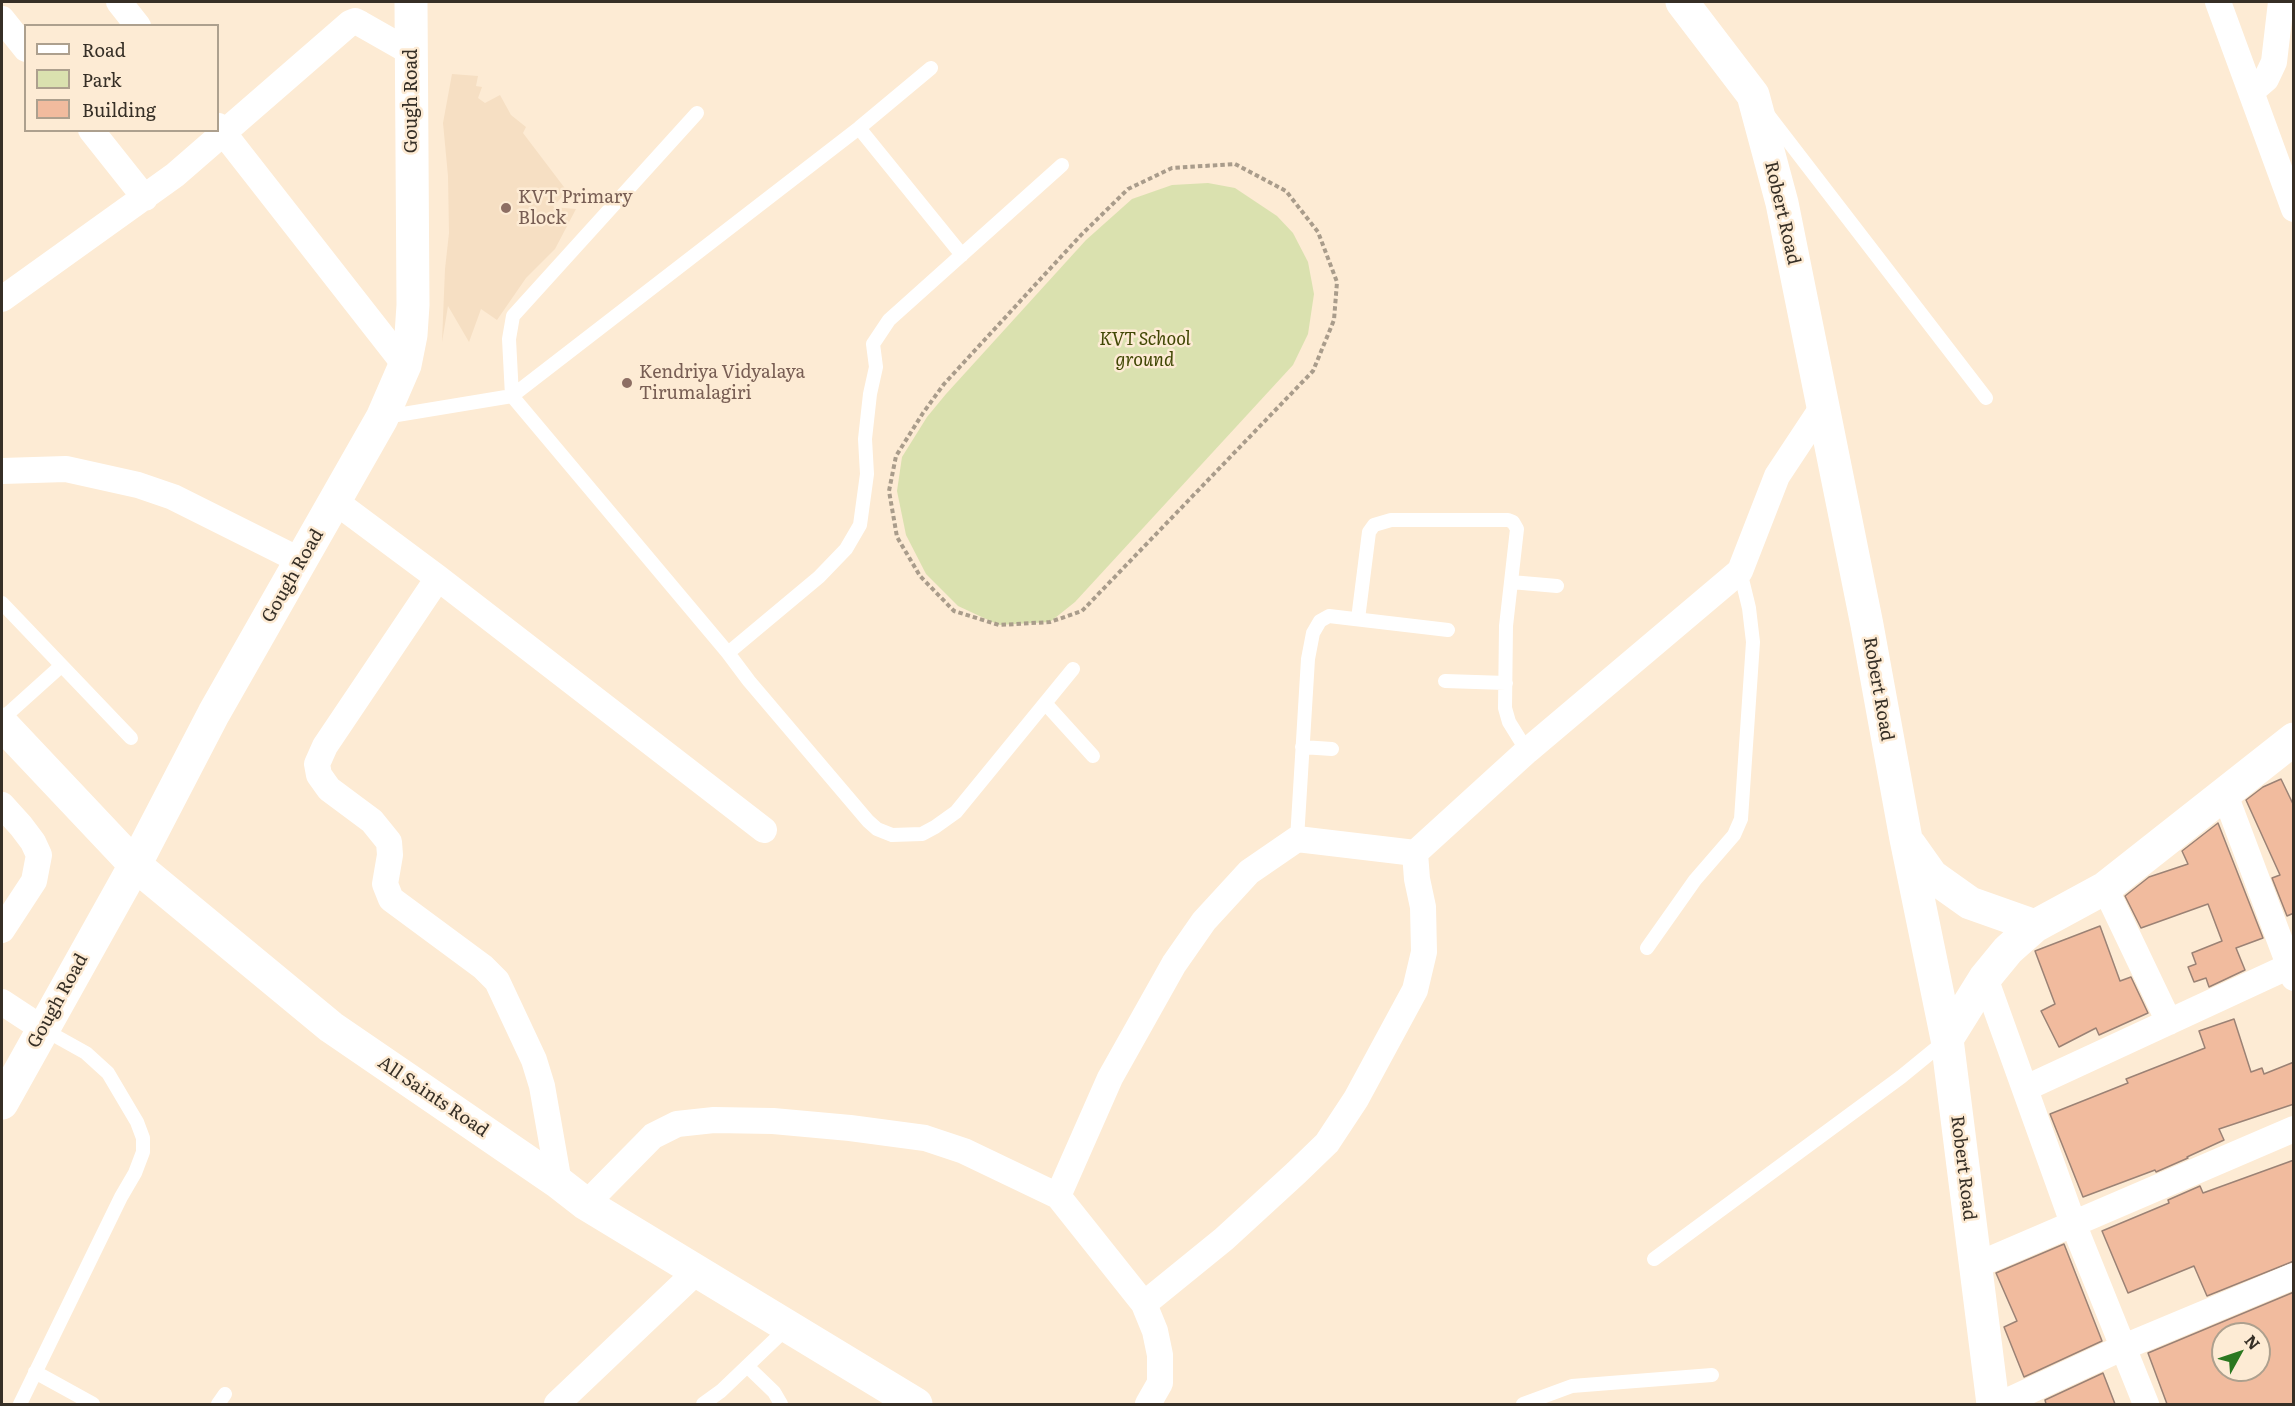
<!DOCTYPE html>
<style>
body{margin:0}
#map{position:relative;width:2295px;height:1406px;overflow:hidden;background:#fdebd4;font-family:Literata,serif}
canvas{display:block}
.frame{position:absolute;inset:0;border:3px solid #362f26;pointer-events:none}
.legend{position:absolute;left:24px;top:24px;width:195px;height:108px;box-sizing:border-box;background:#fdebd4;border:2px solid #ada08e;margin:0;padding:8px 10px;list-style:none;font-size:18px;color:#362f26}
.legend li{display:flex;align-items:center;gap:12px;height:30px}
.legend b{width:30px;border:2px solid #ada08e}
.north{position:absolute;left:2211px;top:1322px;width:60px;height:60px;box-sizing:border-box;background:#fdebd4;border:2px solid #ada08e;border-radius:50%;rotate:50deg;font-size:16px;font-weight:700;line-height:24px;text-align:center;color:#362f26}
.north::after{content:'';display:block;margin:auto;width:21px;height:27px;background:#2b7820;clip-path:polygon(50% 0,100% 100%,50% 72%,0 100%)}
</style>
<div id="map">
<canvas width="2295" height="1406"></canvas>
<div class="frame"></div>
<ul class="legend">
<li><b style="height:8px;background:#fff"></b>Road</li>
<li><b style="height:16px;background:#dae1af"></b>Park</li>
<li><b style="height:16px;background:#f1bb9e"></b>Building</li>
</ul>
<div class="north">N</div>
</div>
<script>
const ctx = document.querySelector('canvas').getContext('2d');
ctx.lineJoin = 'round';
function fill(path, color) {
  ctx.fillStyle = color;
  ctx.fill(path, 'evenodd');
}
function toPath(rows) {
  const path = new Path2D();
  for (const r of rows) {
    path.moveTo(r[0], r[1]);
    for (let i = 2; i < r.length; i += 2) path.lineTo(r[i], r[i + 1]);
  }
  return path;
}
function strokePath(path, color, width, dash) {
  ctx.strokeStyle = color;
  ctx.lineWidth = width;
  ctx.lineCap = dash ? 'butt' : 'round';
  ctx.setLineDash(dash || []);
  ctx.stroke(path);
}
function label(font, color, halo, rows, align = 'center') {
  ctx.font = font + ' Literata,serif';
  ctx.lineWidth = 5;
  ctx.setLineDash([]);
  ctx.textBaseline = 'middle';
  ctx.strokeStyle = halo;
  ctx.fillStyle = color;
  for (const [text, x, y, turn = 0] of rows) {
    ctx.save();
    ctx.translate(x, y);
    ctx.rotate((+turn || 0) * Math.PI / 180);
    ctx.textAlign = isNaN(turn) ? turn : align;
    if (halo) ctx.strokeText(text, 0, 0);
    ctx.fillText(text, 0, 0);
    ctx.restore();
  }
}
const built = toPath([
 [452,74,478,76,476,86,482,87,478,98,485,103,500,95,511,115,526,127,523,133,567,191,553,207,576,209,555,249,526,278,497,320,481,309,469,342,448,306,442,342,445,269,449,233,448,176,443,123]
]);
const green = toPath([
 [1208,183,1235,188,1277,216,1293,233,1308,262,1314,294,1308,334,1293,365,1075,602,1050,622,999,625,958,606,926,574,906,535,897,491,902,457,927,417,946,394,1086,240,1132,199,1172,185]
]);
const building = toPath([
 [2281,779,2294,806,2294,913,2287,916,2272,878,2280,875,2246,800,2263,787,2281,779],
 [2218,823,2263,938,2236,948,2245,970,2209,987,2206,978,2194,982,2188,967,2196,964,2192,953,2222,941,2208,904,2141,928,2125,896,2149,877,2188,864,2182,851,2218,823],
 [2100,926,2120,981,2131,977,2148,1013,2099,1035,2096,1028,2059,1047,2041,1011,2055,1004,2035,951,2100,926],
 [2234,1019,2251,1072,2262,1068,2264,1074,2294,1062,2294,1104,2219,1129,2224,1140,2187,1157,2188,1158,2156,1172,2155,1170,2083,1197,2050,1114,2128,1083,2126,1079,2205,1048,2199,1031,2234,1019],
 [2294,1160,2294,1261,2207,1296,2194,1266,2128,1293,2102,1231,2169,1203,2168,1200,2200,1186,2203,1193,2294,1160],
 [2064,1244,2102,1341,2024,1377,2004,1327,2017,1321,1996,1273,2064,1244],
 [2294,1292,2294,1404,2167,1404,2148,1353,2294,1292],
 [2223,1333,2259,1334,2259,1370,2223,1370,2223,1333],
 [2103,1373,2115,1404,2046,1404,2045,1400,2103,1373]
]);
const path = toPath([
 [1235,164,1286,191,1318,232,1337,282,1334,320,1313,371,1082,611,1050,622,999,625,954,611,920,576,897,537,889,491,896,456,923,413,944,384,1081,235,1128,189,1172,168,1235,164]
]);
const service = toPath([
 [1769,116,1986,398],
 [859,128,962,255],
 [512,396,859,128,931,68],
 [512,396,509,339,513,316,697,113],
 [385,417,512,396,728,653,749,681,868,821,877,829,892,835,922,834,935,827,956,812,1073,669],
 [1511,582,1557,586],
 [2,603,131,738],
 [1358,619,1369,532,1374,525,1391,520,1508,520,1513,522,1517,529,1506,626,1505,708,1509,722,1527,751],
 [728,653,819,577,846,549,860,525,867,474,865,439,870,394,876,367,873,344,889,320,1062,165],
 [1445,681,1506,683],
 [1045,703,1093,756],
 [2,719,61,666],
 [1302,747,1332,749],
 [1297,839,1308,659,1313,633,1320,621,1329,616,1448,630],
 [1647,948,1695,880,1734,835,1741,819,1753,642,1749,608,1740,571],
 [1654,1259,1901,1077,1945,1041],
 [747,1366,774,1392,781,1404],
 [35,1372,93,1404],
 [20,1404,121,1197,135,1173,143,1152,143,1138,137,1122,108,1073,86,1053,43,1029],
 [218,1404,225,1394],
 [703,1404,721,1391,788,1327],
 [1523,1404,1572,1386,1712,1375]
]);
const minor = toPath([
 [119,2,138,26],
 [2218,2,2294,209],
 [2,19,26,49],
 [2251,92,2266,79,2274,62,2281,2],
 [218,126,405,365],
 [91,130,145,198],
 [2,299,175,175,350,23,355,21,361,24,412,53],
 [2,471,66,469,138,485,173,497,301,561],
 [336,502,438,578,764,830],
 [438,578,325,746,317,764,319,775,329,789,372,821,389,842,390,855,385,884,391,899,483,967,497,981,534,1060,542,1086,559,1183],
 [2224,792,2294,978],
 [2,805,21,826,33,842,39,855,34,881,2,930],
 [2105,888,2169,1022],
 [1985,978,2073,1223,2146,1404],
 [2,1002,43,1029],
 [2026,1088,2294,964],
 [1058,1196,1110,1078,1174,964,1204,921,1249,872,1297,839,1415,853],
 [586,1204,653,1136,677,1124,714,1120,773,1121,850,1128,925,1138,964,1151,1058,1196,1144,1304,1155,1331,1160,1355,1160,1383,1148,1404],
 [1975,1266,2294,1129],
 [1144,1304,1224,1239,1296,1173,1327,1143,1356,1099,1415,990,1424,952,1423,907,1417,879,1415,853,1527,751,1740,571,1777,476,1822,408],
 [557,1404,697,1271],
 [2001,1404,2124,1347,2294,1276]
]);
const tertiary = toPath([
 [1682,2,1753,95,1782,203,1867,625,1906,839,1947,1039,1993,1404],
 [1910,845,1932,876,1970,903,2035,926],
 [1947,1039,1985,978,2008,950,2035,926,2105,888,2294,739],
 [2,1103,135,865,214,713,382,418,405,365,411,335,413,305,411,2]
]);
const secondary = toPath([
 [2,724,135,865,331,1027,559,1183,586,1204,916,1404]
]);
const markers = [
 [506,208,6,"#8d6e63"],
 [627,383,6,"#8d6e63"]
];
const streetNames = [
 ["Gough Road",412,101,-90],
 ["Robert Road",1782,213,77],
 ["Gough Road",293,576,-60],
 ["Robert Road",1878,689,80],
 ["Gough Road",58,1001,-61],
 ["All Saints Road",433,1097,34],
 ["Robert Road",1963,1168,83]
];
const educationNames = [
 ["KVT Primary",518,198],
 ["Block",518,219],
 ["Kendriya Vidyalaya",639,373],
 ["Tirumalagiri",639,394]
];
const parkNames = [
 ["KVT School",1145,340],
 ["ground",1145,361]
];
fill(built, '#f6dfc3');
fill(green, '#dae1af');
fill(building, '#f1bb9e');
strokePath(building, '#9b8275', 1.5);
strokePath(path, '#a99c8b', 4, [4.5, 3]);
strokePath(service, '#fff', 14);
strokePath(minor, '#fff', 26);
strokePath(tertiary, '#fff', 33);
strokePath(secondary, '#fff', 33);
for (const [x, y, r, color] of markers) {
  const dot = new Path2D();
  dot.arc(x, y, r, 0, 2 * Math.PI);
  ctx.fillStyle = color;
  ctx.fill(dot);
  strokePath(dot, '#fdebd4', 2);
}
label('18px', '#362f26', '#fdebd4', streetNames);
label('18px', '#785e54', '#fdebd4', educationNames, 'left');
label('italic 18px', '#414704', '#fdebd4', parkNames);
</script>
